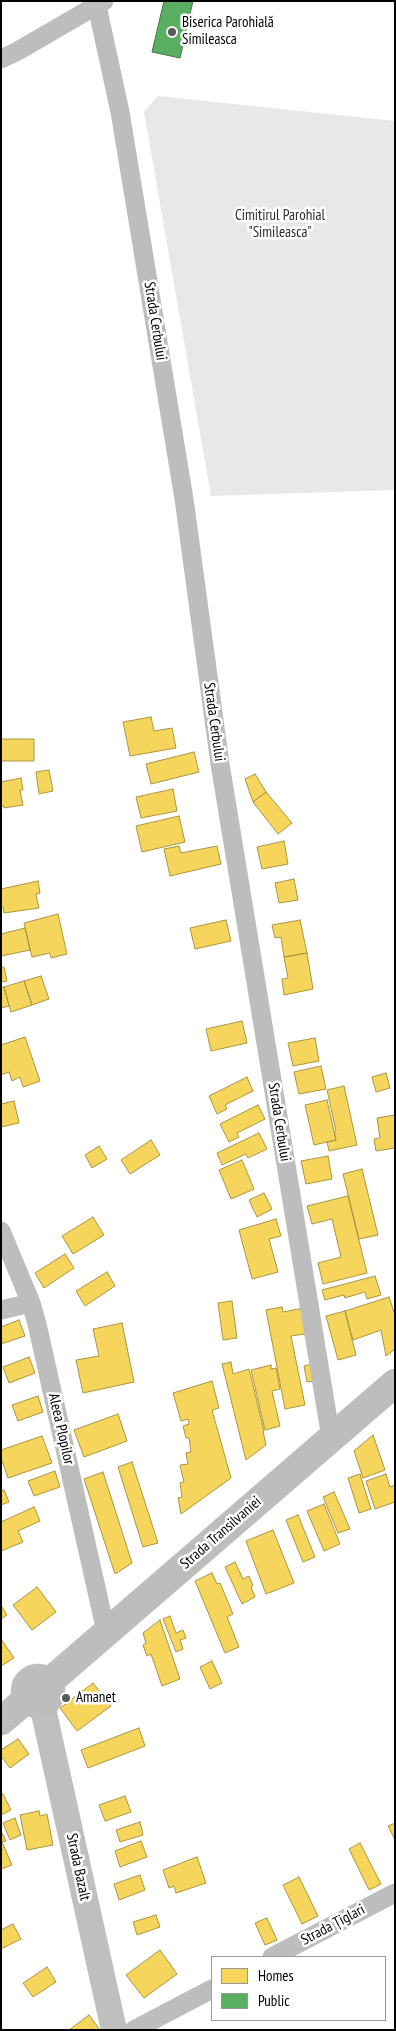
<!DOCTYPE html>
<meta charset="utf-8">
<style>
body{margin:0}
#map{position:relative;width:396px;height:2031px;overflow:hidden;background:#fff;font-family:"PT Sans Narrow",sans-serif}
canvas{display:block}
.frame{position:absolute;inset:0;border:2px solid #000;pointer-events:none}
.legend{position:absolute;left:211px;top:1956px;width:175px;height:65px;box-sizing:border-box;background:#fff;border:1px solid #999;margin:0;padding:6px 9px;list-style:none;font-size:15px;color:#000}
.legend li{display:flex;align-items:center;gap:10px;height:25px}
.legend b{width:25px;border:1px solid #999}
</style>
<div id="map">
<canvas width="396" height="2031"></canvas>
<div class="frame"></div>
<ul class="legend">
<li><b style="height:14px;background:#f6d55c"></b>Homes</li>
<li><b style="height:14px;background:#5aae61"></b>Public</li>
</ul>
</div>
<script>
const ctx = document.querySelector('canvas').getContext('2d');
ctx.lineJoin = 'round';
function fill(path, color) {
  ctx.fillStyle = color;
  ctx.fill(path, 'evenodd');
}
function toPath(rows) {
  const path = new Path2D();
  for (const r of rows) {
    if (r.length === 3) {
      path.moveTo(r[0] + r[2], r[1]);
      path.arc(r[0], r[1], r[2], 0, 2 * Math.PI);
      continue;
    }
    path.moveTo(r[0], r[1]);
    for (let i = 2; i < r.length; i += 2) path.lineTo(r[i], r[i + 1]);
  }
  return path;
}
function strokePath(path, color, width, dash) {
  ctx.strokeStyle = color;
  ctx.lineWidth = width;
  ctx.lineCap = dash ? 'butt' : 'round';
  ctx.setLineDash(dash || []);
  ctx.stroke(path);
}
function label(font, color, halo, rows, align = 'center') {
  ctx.font = font + ' "PT Sans Narrow",sans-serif';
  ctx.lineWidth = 5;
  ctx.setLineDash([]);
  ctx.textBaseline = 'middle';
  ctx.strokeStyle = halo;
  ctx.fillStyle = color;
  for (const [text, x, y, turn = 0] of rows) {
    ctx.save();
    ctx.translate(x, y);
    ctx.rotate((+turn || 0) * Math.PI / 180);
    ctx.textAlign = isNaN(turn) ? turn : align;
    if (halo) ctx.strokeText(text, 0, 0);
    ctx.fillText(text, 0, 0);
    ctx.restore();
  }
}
const green = toPath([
 [158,96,395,121,395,490,211,496,144,112]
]);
const homes = toPath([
 [151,717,154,731,172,728,176,748,130,756,123,722,151,717],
 [1,739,34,739,34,761,1,761,1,739],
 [194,752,199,772,151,784,146,764,194,752],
 [49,770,53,791,39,794,36,772,49,770],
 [255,774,266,792,253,802,245,779,255,774],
 [21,778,23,790,20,790,23,805,4,808,4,806,1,806,1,782,21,778],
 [173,789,177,811,141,818,136,797,173,789],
 [266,792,292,823,278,834,253,802,266,792],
 [179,816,185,842,142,852,136,826,179,816],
 [284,841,288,864,262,869,257,847,284,841],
 [179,846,181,853,217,846,221,864,170,876,164,849,179,846],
 [294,879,298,900,279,903,275,883,294,879],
 [38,881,40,893,36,894,39,908,4,913,3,907,1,908,1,889,38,881],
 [58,914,67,954,51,958,50,953,32,957,24,923,58,914],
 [226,920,231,941,195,949,190,928,226,920],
 [300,920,307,953,284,957,281,937,275,938,272,925,300,920],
 [25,928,30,950,1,956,1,934,25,928],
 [307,953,313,989,284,995,282,979,288,978,284,957,307,953],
 [1,967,4,967,7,981,1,982,1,967],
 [41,976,49,999,32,1005,24,981,41,976],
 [24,981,32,1005,11,1012,4,987,24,981],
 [4,987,9,1006,1,1008,1,988,4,987],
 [242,1021,247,1043,211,1051,206,1029,242,1021],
 [25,1037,40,1081,23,1087,20,1077,12,1081,9,1072,1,1075,1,1045,25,1037],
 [315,1038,319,1061,293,1066,288,1043,315,1038],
 [321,1066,326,1089,299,1094,294,1072,321,1066],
 [386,1073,390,1088,376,1092,372,1077,386,1073],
 [247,1077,253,1091,225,1105,227,1109,217,1114,209,1096,247,1077],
 [344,1086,357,1145,329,1151,327,1142,336,1140,334,1132,336,1131,327,1090,344,1086],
 [327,1100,336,1140,314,1145,305,1105,327,1100],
 [14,1101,19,1123,1,1127,1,1104,14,1101],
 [258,1105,265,1119,237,1133,239,1137,229,1142,220,1124,258,1105],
 [395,1115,395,1148,376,1151,374,1139,380,1138,377,1118,395,1115],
 [259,1133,267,1149,248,1158,246,1154,222,1165,217,1153,259,1133],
 [151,1140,160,1155,130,1174,121,1160,151,1140],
 [99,1146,107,1159,92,1168,85,1155,99,1146],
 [328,1156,332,1179,306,1184,301,1161,328,1156],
 [242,1160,254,1189,231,1199,219,1170,242,1160],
 [362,1169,378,1235,359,1239,343,1174,362,1169],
 [264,1193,272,1209,257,1217,249,1200,264,1193],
 [348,1196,367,1273,323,1284,318,1263,341,1257,332,1219,312,1224,307,1206,348,1196],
 [93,1217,104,1235,73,1254,62,1236,93,1217],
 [276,1219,281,1236,269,1239,278,1272,252,1279,239,1230,276,1219],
 [65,1254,74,1268,44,1288,35,1273,65,1254],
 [107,1272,115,1286,85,1306,76,1291,107,1272],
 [375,1276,381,1295,367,1299,365,1292,345,1298,344,1295,325,1300,322,1290,375,1276],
 [389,1297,395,1315,395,1349,386,1356,381,1330,353,1340,345,1311,389,1297],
 [232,1301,237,1338,223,1340,218,1303,232,1301],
 [282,1307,283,1312,304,1308,305,1334,291,1336,305,1405,285,1409,266,1310,282,1307],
 [345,1311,356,1355,338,1360,326,1316,345,1311],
 [19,1320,25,1336,1,1344,1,1327,19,1320],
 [122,1323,134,1382,83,1393,76,1360,99,1356,93,1329,122,1323],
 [29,1357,35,1373,9,1383,3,1367,29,1357],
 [231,1362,233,1374,249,1369,264,1431,263,1431,266,1445,246,1460,222,1364,231,1362],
 [312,1364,316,1381,307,1382,304,1366,312,1364],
 [271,1365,271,1369,276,1368,280,1389,272,1391,280,1426,265,1430,251,1370,271,1365],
 [212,1381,219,1408,212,1410,231,1478,181,1514,178,1498,182,1497,180,1483,184,1482,180,1465,188,1464,186,1453,191,1452,189,1438,186,1438,183,1426,189,1424,188,1419,181,1421,173,1393,212,1381],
 [38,1396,43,1412,18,1421,12,1405,38,1396],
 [118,1414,127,1441,84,1457,74,1430,118,1414],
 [373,1435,385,1470,363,1478,354,1451,373,1435],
 [42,1436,52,1463,8,1478,1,1458,1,1450,42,1436],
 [132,1462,158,1543,143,1547,118,1467,132,1462],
 [55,1471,60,1487,34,1496,28,1481,55,1471],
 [103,1472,132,1563,115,1574,84,1479,103,1472],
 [360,1474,371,1509,359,1513,348,1478,360,1474],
 [386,1474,390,1487,395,1485,395,1502,375,1509,366,1481,386,1474],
 [4,1490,9,1502,1,1505,1,1491,4,1490],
 [334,1492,350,1529,338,1533,323,1497,334,1492],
 [324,1504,340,1544,324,1551,307,1511,324,1504],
 [34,1507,40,1521,18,1531,23,1542,1,1551,1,1522,34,1507],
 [298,1515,315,1557,303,1562,286,1520,298,1515],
 [273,1530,294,1583,266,1594,246,1541,273,1530],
 [235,1562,243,1579,249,1576,253,1586,251,1587,255,1597,242,1604,225,1567,235,1562],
 [212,1573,217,1584,220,1583,233,1614,227,1617,239,1647,225,1653,195,1581,212,1573],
 [37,1587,56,1612,32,1630,13,1605,37,1587],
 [2,1607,7,1615,1,1619,1,1608,2,1607],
 [170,1616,176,1633,183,1630,186,1638,180,1640,183,1649,176,1652,163,1619,170,1616],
 [160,1620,180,1679,162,1686,151,1654,147,1656,143,1645,146,1643,143,1633,160,1620],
 [1,1639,14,1658,1,1666,1,1639],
 [212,1661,222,1683,210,1689,200,1667,212,1661],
 [93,1683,111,1706,77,1731,60,1708,93,1683],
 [139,1728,145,1746,88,1768,81,1750,139,1728],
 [18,1739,29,1754,10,1768,1,1756,1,1750,18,1739],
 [3,1794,11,1810,1,1815,1,1795,3,1794],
 [125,1796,131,1812,105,1821,99,1805,125,1796],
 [39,1811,40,1816,47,1814,53,1845,27,1850,20,1815,39,1811],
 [15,1818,21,1835,10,1840,3,1823,15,1818],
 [140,1822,143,1835,120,1842,116,1830,140,1822],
 [395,1823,395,1840,388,1826,395,1823],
 [1,1831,6,1841,2,1842,12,1865,1,1869,1,1831],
 [141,1841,147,1857,120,1867,115,1851,141,1841],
 [360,1843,381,1884,369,1890,349,1849,360,1843],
 [197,1857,206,1883,176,1893,174,1886,169,1888,163,1870,197,1857],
 [140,1875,145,1890,119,1900,114,1884,140,1875],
 [299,1877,318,1916,302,1924,283,1885,299,1877],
 [156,1915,160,1927,137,1935,133,1922,156,1915],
 [267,1918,277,1940,265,1945,255,1923,267,1918],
 [13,1924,21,1939,1,1949,1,1930,13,1924],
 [160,1950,177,1974,144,1998,126,1975,160,1950],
 [47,1967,56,1982,33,1997,23,1983,47,1967],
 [89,2015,100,2030,69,2030,89,2015]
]);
const public = toPath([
 [164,1,193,1,180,58,152,52,164,1]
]);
const minor = toPath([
 [97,6,120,112,184,499,220,764,331,1438],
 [1,59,16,52,104,1],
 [1,1231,31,1303,37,1324,106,1632],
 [1,1310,31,1303],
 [272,1957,395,1893],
 [134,2030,212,1989]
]);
const secondary = toPath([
 [42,1704,114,2030]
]);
const primary = toPath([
 [38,1691,13],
 [48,1683,395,1383],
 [1,1721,27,1699]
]);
const markers = [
 [172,32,5,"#595959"],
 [66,1698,5,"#595959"]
];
const poiNames = [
 ["Biserica Parohială",182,23],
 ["Simileasca",182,40],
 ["Amanet",76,1698]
];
const parkNames = [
 ["Cimitirul Parohial",280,216],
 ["\"Simileasca\"",280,233]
];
const streetNames = [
 ["Strada Cerbului",155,321,81],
 ["Strada Cerbului",214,722,82],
 ["Strada Cerbului",279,1122,81],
 ["Aleea Plopilor",61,1429,77],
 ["Strada Transilvaniei",221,1533,-41],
 ["Strada Bazalt",78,1867,78],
 ["Strada Țiglari",333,1925,-28]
];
fill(green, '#e8e8e8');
fill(homes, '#f6d55c');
strokePath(homes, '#ac9540', 1);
fill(public, '#5aae61');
strokePath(public, '#3f7a44', 1);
strokePath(primary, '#dbdbdb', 29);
strokePath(minor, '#bdbdbd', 19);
strokePath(secondary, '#bfbfbf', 26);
strokePath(primary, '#bdbdbd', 28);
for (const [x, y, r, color] of markers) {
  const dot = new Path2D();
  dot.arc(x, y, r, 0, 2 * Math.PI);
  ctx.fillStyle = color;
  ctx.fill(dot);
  strokePath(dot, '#fff', 2);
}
label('15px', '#000', '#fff', poiNames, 'left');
label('15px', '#2c2c2c', '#fff', parkNames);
label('15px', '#000', '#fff', streetNames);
</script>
